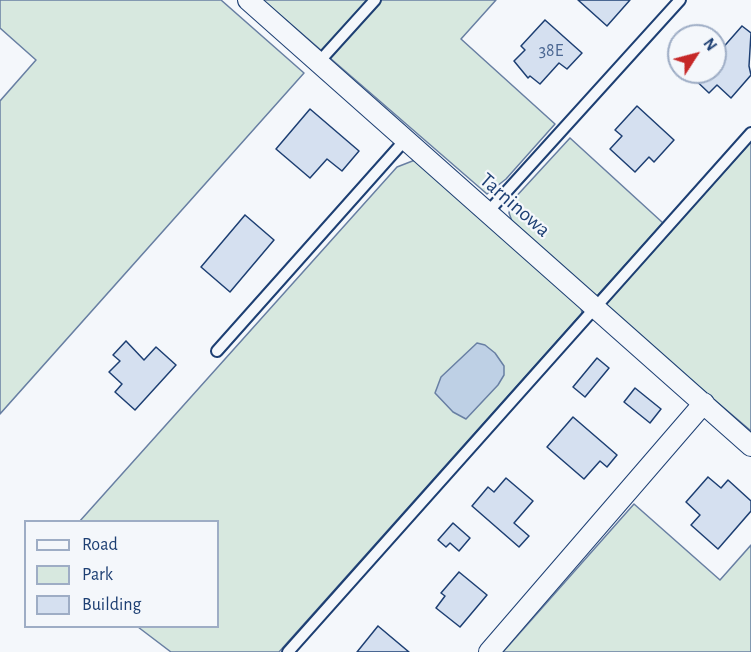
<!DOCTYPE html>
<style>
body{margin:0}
#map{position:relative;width:751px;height:652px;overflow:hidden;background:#f4f7fb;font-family:"Alegreya Sans",sans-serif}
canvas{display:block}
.legend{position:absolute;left:24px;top:520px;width:195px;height:108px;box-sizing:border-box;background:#f4f7fb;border:2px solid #9eadc5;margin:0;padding:8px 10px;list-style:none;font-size:18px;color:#1d3f73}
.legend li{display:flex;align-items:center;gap:12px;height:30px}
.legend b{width:30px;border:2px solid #9eadc5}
.north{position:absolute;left:667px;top:24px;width:60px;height:60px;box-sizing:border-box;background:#f4f7fb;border:2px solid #9eadc5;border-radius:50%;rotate:54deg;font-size:16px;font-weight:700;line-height:24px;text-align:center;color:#1d3f73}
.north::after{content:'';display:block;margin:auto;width:21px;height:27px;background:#c62828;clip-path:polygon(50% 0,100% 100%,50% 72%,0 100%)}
</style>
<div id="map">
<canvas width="751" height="652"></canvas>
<ul class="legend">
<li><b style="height:8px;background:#f4f7fb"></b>Road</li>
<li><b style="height:16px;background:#d7e8df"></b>Park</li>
<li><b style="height:16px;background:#d5e0f0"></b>Building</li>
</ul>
<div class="north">N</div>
</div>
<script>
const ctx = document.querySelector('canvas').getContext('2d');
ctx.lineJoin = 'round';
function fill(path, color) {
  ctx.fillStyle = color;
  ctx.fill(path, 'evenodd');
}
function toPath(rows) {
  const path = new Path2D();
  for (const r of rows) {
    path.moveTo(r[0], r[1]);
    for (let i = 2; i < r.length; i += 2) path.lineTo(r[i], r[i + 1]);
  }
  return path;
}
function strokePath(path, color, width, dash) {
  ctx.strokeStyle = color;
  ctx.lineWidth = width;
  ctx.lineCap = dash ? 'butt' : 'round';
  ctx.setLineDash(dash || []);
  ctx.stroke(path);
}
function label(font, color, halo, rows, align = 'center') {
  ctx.font = font + ' "Alegreya Sans",sans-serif';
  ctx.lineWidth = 4.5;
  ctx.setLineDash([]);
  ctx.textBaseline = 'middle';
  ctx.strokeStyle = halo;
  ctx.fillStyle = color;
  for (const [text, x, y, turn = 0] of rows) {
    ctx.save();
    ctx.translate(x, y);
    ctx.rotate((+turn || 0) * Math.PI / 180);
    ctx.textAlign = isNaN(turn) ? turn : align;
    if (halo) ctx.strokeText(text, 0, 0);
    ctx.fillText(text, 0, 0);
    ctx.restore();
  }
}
const green = toPath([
 [0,0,221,0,304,73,0,414,0,101,36,60,0,28,0,0],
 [263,0,496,0,461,39,555,124,506,179,487,194,263,0],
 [570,138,663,223,596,297,513,224,509,213,512,201,570,138],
 [751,142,751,431,604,306,751,142],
 [415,160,580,303,582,313,279,652,171,652,138,627,218,626,218,522,79,522,397,167,415,160],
 [634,504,720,580,751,545,751,652,503,652,634,504]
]);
const water = toPath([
 [477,343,485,345,495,353,504,366,504,375,498,385,466,419,453,412,435,393,441,377,477,343]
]);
const building = toPath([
 [578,0,630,0,607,26,578,0],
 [545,20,582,53,567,69,559,63,540,84,530,76,528,78,514,61,525,50,521,46,545,20],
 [742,26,751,33,749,66,751,75,731,98,717,85,709,93,688,73,715,72,715,46,720,51,742,26],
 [637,106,674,140,654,162,649,157,635,172,610,149,622,136,615,130,637,106],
 [310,109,359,151,342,171,327,159,310,178,276,149,310,109],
 [245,215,274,240,230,292,201,267,245,215],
 [126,341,144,360,156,347,176,365,135,410,115,392,122,384,109,372,120,361,113,355,126,341],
 [597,358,609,368,585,397,573,387,597,358],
 [635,388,661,409,650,423,624,402,635,388],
 [573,417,617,455,607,467,600,461,584,479,547,447,573,417],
 [708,477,721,488,728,480,751,501,751,511,718,549,691,525,700,515,686,502,708,477],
 [506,478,533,501,514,523,529,536,519,547,472,506,488,487,494,492,506,478],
 [453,523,470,538,459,551,450,543,446,547,438,540,453,523],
 [459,572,487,595,460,627,436,608,445,596,441,593,459,572],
 [378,626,409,652,357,652,378,626]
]);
const service = toPath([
 [318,63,375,0],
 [487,213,680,0],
 [217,351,405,140],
 [288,652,751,133]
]);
const minor = toPath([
 [248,0,751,446],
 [489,652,704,403]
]);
const numberNames = [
 ["38E",551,51]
];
const streetNames = [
 ["Tarninowa",515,205,41]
];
fill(green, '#d7e8df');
strokePath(green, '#687fa3', 1.5);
fill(water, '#bed0e5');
strokePath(water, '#687fa3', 1.5);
fill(building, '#d5e0f0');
strokePath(building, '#1d3f73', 1.5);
strokePath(service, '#1d3f73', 14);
strokePath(minor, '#1d3f73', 22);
strokePath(service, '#f4f7fb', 10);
strokePath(minor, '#f4f7fb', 20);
label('18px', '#4b6792', null, numberNames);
label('21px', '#1d3f73', '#f4f7fb', streetNames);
</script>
